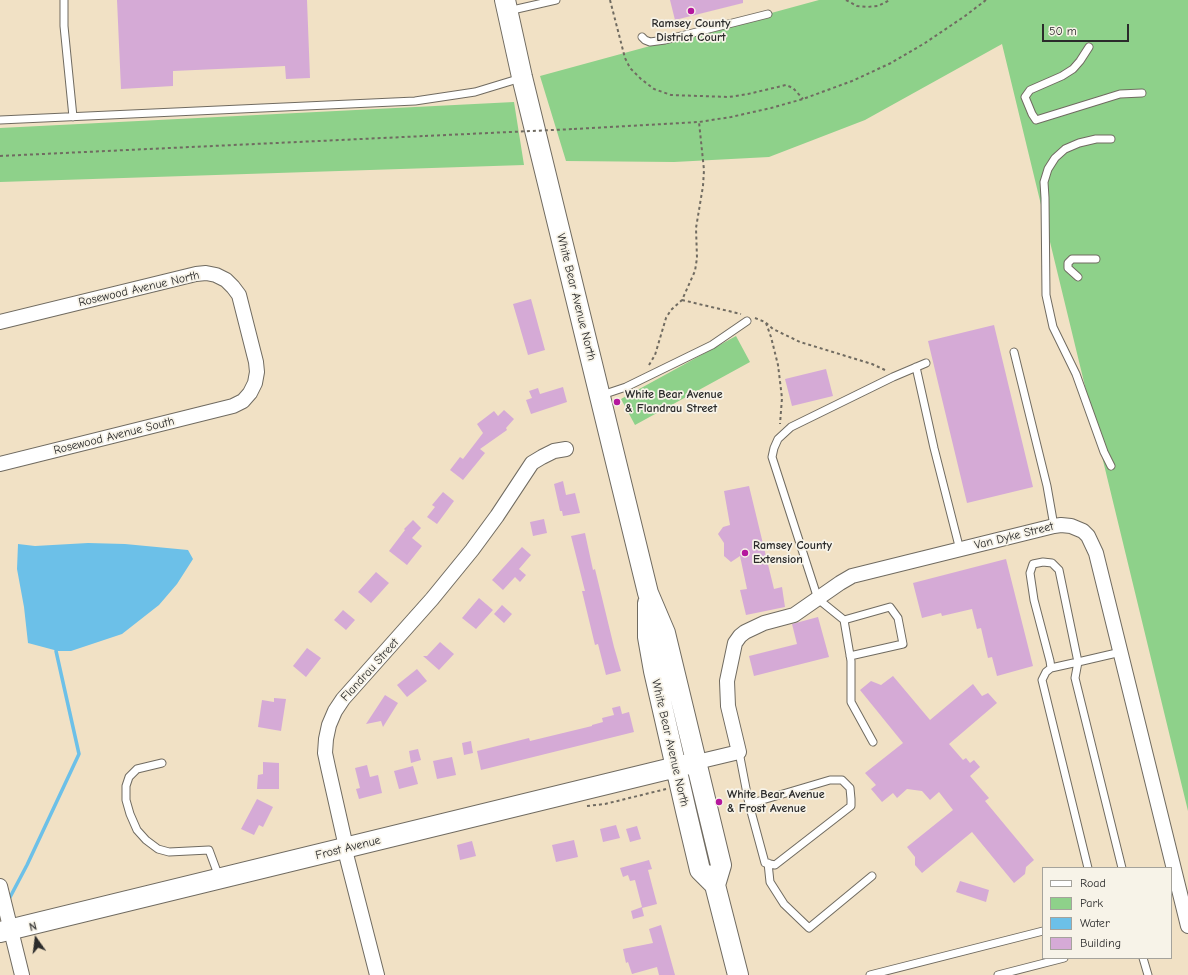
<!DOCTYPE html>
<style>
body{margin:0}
#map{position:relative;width:1188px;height:975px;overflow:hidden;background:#f1e1c5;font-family:"Comic Neue",sans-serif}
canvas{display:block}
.legend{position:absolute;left:1042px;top:867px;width:130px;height:92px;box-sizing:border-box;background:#f7f3e8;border:1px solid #a5a39c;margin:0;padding:5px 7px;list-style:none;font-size:12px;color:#2b2b2b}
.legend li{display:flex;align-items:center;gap:8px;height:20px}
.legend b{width:20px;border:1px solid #a5a39c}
.north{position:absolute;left:16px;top:919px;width:40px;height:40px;-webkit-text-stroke:3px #f7f3e8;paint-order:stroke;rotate:346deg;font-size:11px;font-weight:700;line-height:16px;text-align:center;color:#2b2b2b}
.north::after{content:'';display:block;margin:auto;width:14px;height:18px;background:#2b2b2b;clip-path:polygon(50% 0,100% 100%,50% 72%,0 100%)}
.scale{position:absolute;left:1042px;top:24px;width:87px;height:18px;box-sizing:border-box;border:2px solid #2b2b2b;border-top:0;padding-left:5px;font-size:12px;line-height:14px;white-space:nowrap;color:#2b2b2b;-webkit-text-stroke:3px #f7f3e8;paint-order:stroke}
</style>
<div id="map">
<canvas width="1188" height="975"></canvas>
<ul class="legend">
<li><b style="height:5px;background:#fff"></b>Road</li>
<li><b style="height:11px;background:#8ed18a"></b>Park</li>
<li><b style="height:11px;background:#6cc0e8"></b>Water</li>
<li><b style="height:11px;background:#d5aad6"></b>Building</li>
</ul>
<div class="north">N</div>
<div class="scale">50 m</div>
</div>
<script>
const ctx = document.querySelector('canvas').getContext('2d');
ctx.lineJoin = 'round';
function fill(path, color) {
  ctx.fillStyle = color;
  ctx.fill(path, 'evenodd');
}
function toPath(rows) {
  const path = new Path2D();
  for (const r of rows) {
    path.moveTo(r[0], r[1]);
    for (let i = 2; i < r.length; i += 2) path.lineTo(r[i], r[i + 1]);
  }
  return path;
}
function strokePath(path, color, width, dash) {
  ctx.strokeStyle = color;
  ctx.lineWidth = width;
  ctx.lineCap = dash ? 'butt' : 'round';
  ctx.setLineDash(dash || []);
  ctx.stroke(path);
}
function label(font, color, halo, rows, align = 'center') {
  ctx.font = font + ' "Comic Neue",sans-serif';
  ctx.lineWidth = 3.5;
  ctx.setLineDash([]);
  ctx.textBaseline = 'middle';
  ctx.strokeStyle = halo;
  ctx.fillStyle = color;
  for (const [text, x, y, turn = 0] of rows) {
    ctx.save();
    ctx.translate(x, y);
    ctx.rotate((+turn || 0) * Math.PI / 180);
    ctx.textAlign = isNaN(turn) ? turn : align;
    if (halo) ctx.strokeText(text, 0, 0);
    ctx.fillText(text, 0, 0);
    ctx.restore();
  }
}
const green = toPath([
 [819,0,1188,0,1188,811,1002,44,865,120,769,157,674,162,566,161,540,76],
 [514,102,524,165,0,182,0,128],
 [736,336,750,362,635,425,621,399]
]);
const water = toPath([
 [88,543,125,544,188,550,193,559,177,584,159,605,122,634,71,651,58,651,28,643,24,607,17,569,18,544,35,546]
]);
const stream = toPath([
 [8,901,27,865,79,754,56,651]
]);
const building = toPath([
 [117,0,307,0,310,78,286,79,285,66,173,71,173,86,121,89],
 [670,0,743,0,743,3,675,20],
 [531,299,545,350,528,355,513,304],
 [994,325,1033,487,967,503,928,341],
 [826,369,833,396,792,406,785,379],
 [563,387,567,402,531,414,526,400,532,398,529,391,538,388,540,394],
 [504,410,514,419,506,428,507,430,480,449,485,453,463,480,450,470,460,457,463,459,483,433,477,424,494,411,498,416],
 [563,481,566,495,575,493,580,513,563,516,562,511,560,511,554,484],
 [749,486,774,589,782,587,785,607,746,615,740,590,747,589,740,556,731,562,724,556,724,543,718,534,723,527,730,525,724,491],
 [443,492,454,501,437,524,427,517,435,507,432,505],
 [544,519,547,533,533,536,530,522],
 [413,520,421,528,412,538,422,546,407,565,389,551,405,530,404,529],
 [585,533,593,570,595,569,614,647,621,671,606,675,598,644,595,645,582,591,585,591,571,536],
 [522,547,531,555,519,569,526,575,520,582,515,577,503,590,492,580],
 [1006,559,1033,666,997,676,992,657,988,658,981,628,977,629,972,609,942,616,941,613,922,618,913,583],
 [376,572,389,583,371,603,358,592],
 [479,598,493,610,476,629,462,618],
 [502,605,512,614,504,623,494,614],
 [343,610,355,620,346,630,334,620],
 [818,617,829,657,754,676,749,656,797,644,792,624],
 [440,642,454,654,439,670,423,656,427,656],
 [307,648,321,658,306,677,293,666],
 [417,669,427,681,407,697,397,685],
 [893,676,930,720,973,684,982,696,988,693,997,703,949,744,963,760,966,758,970,763,974,760,980,767,970,776,989,798,985,801,1034,860,1026,867,1025,874,1014,883,972,832,922,873,915,865,915,857,907,847,953,810,939,792,930,800,922,791,907,789,897,798,893,793,882,802,871,789,876,785,865,773,903,743,860,690,871,681,881,685],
 [385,695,398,703,383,727,381,721,366,724],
 [274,698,286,699,281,731,258,727,262,700,274,702],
 [620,706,622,714,629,712,634,732,481,770,477,751,529,738,530,741,592,726,592,725,603,722,602,718,614,715,612,708],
 [471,741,473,753,464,755,462,743],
 [418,749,421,760,411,763,409,751],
 [452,757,456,775,437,779,433,761],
 [263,762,279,763,279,789,257,789,258,775,263,774],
 [367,765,370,777,378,775,382,793,359,799,356,789,360,788,355,768],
 [413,766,418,784,399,789,394,771],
 [257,799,273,807,263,827,259,825,254,835,241,829],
 [616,825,620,838,603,842,600,829],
 [637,826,641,839,630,842,626,829],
 [574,840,578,857,556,862,552,845],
 [472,841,476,856,460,860,457,845],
 [649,860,652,869,648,870,657,904,642,908,644,916,633,919,631,911,642,907,635,880,630,881,628,875,623,877,620,868],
 [960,881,989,890,986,902,956,892],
 [661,925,675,975,659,975,657,967,632,974,628,962,626,963,623,949,653,943,649,929]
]);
const path = toPath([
 [610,0,625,58,630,68,641,79,654,89,671,95,729,97,748,94,786,85,793,88,803,99],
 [846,0,857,6,867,7,878,6,890,0],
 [574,129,699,122,731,117,771,108,803,99,852,81,891,63,925,43,965,16,986,0],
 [0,156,425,136],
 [682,300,741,314],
 [755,318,765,322,773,329,800,342,872,364,885,370],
 [766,323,771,337,778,365,782,398,780,424],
 [649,365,655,355,666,318,671,310,682,300,695,271,697,258,696,228,703,186,704,170,699,122],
 [587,806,605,804,666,789]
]);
const lane = toPath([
 [64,0,64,26,73,117],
 [508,11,556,0],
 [642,37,645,40,650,42,665,40,768,14],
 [1089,47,1080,61,1073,69,1062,76,1030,90,1025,97,1032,114,1036,120,1120,94,1142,93],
 [0,120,415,101,475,92,521,78],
 [1078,277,1068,268,1068,263,1072,259,1096,259],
 [1014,352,1047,486,1054,526],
 [916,367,934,448,960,550],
 [602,395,626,387,712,345,747,321],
 [1111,466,1104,452,1076,374,1053,327,1046,295,1045,198,1044,182,1048,169,1055,158,1065,149,1079,143,1096,139,1111,139],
 [844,620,890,607,898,618,903,644,850,656],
 [1121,652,1078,662,1075,678,1122,868],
 [1051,668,1078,662,1059,570,1052,563,1043,562,1033,564,1030,573,1034,600,1050,661,1051,668,1046,672,1042,680,1088,868],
 [873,742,851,702,851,661,844,620,818,599,772,457,774,448,778,439,791,427,893,377,926,363],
 [739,752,749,804,765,863,775,865,851,806,851,799,850,788,842,780,830,780,749,804],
 [162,763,137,769,129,777,126,786,126,800,130,814,137,830,146,840,158,849,169,852,209,850,219,877],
 [768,863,770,882,784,904,809,928,872,876],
 [1143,958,1148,975],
 [870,975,1043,931],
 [998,975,1064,958]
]);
const street = toPath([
 [0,322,196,274,206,273,216,275,226,280,233,287,239,295,256,362,257,372,255,383,250,393,243,401,233,406,0,464],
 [697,762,739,752,728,706,727,681,735,643,740,636,745,632,764,623,794,615,840,583,852,576,1054,526,1061,525,1071,526,1083,531,1088,536,1096,553,1188,926],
 [0,886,22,975],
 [377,975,347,858,344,838,328,767,325,753,326,739,329,725,335,711,343,699,432,599,472,550,497,516,532,463,542,457,554,451,566,449]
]);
const secondary = toPath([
 [505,0,522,77,648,593,665,633,721,865,715,885],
 [648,603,648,637,654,671,686,811,700,870,715,885,738,975],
 [0,932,697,762]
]);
const pathBridge = toPath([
 [425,136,574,129]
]);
const markers = [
 [691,11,4,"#b5179e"],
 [617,402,4,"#b5179e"],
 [745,553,4,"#b5179e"],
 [719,802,4,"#b5179e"]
];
const poiNames = [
 ["Ramsey County",691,24,"center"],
 ["District Court",691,38,"center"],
 ["White Bear Avenue",625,395],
 ["& Flandrau Street",625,409],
 ["Ramsey County",753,546],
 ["Extension",753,560],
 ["White Bear Avenue",727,795],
 ["& Frost Avenue",727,809]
];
const streetNames = [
 ["Rosewood Avenue North",139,289,-13],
 ["White Bear Avenue North",576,297,76],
 ["Rosewood Avenue South",114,436,-14],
 ["Van Dyke Street",1014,536,-14],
 ["Flandrau Street",370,670,-48],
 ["White Bear Avenue North",670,743,77],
 ["Frost Avenue",348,848,-14]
];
fill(green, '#8ed18a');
fill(water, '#6cc0e8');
strokePath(stream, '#6cc0e8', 3.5);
fill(building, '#d5aad6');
strokePath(lane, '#706b61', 9);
strokePath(street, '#706b61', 16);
strokePath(secondary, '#706b61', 22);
strokePath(path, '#706b61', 2, [3, 3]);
strokePath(lane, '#fff', 7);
strokePath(street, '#fff', 14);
strokePath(secondary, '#fff', 20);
strokePath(pathBridge, '#706b61', 2, [3, 3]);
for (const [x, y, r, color] of markers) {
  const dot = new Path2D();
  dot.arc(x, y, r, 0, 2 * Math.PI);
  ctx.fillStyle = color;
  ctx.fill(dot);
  strokePath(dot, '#f7f3e8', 1.5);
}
label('bold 12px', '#2b2b2b', '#f7f3e8', poiNames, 'left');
label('12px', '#2b2b2b', '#f7f3e8', streetNames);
</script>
